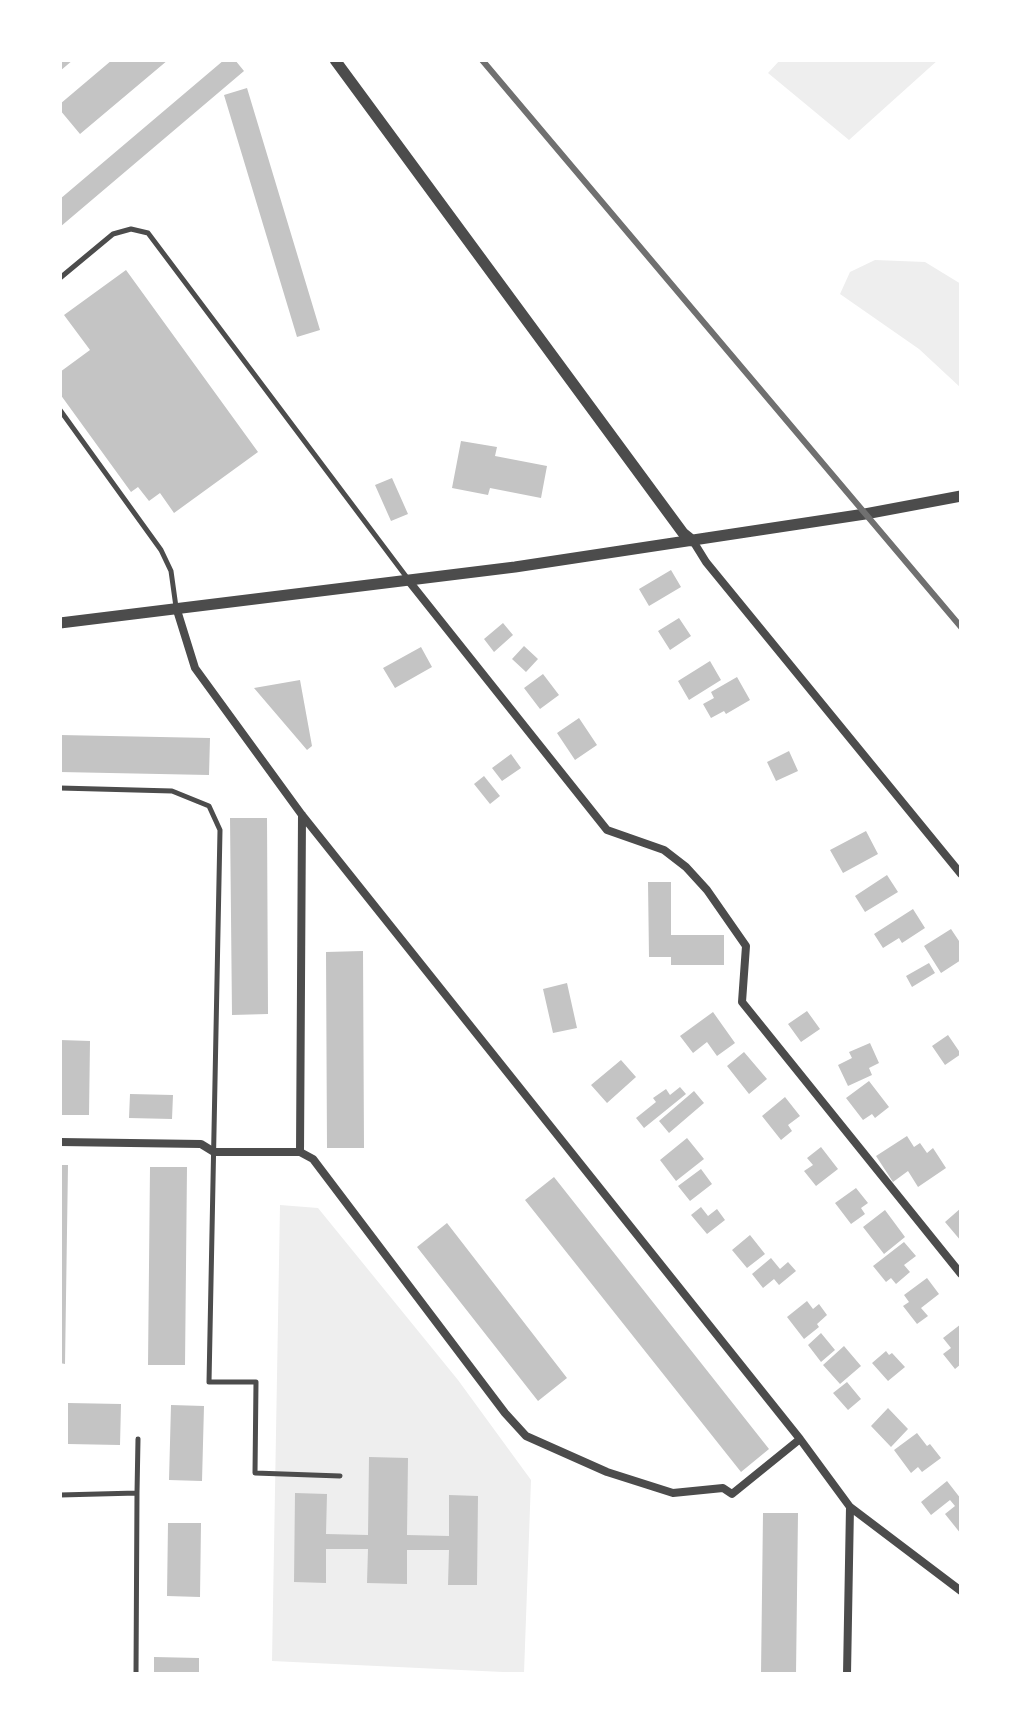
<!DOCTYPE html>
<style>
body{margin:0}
#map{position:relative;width:1021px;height:1734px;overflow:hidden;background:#fff;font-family:"Fira Sans Condensed",sans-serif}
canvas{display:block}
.frame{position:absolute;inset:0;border:62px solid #fff;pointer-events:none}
</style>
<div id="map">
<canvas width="1021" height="1734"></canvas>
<div class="frame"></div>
</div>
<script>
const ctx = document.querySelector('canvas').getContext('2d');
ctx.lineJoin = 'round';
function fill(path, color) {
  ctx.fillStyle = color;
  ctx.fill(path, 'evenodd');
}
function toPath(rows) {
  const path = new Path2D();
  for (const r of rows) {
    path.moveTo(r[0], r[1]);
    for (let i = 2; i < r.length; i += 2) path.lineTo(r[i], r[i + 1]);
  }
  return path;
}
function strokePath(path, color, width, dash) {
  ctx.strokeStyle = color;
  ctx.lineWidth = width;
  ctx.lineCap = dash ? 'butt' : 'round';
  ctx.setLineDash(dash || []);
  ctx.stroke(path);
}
const green = toPath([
 [780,60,938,60,849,140,768,73],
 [875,260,925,262,961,284,961,388,919,349,840,294,850,272],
 [280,1205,318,1208,458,1380,531,1480,524,1673,272,1661]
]);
const building = toPath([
 [60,60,73,60,60,71],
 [112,60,168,60,80,134,60,110,60,104],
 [224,60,235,60,244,71,60,227,60,199],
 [247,88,320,330,297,337,224,95],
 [126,270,258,452,174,513,160,493,149,501,138,487,131,492,60,394,60,372,90,350,64,315],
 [461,441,497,447,495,456,547,466,541,498,490,488,488,495,452,488],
 [392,478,408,514,391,521,375,485],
 [671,570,681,587,649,606,639,589],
 [679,618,691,636,670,650,658,631],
 [503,623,513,635,494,652,484,639],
 [524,646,538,659,526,672,512,659],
 [421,647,432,667,395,688,383,668],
 [710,661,721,680,689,700,678,681],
 [543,674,559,695,540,709,524,688],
 [737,677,750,700,726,714,724,711,711,718,703,704,714,698,711,692],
 [300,680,312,746,307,750,254,688],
 [579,718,597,745,575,760,557,733],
 [60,735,210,738,209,775,60,772],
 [789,751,798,771,776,781,767,762],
 [511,754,521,768,502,781,492,768],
 [484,776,500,796,490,804,474,784],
 [230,818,267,818,268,1014,232,1015],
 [866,831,878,854,843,873,830,850],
 [887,875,898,892,865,912,855,896],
 [648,882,671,882,671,935,724,935,724,965,671,965,671,957,649,957],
 [913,909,925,928,902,943,899,938,883,948,874,934],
 [951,929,961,944,961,960,941,973,924,946],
 [363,951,364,1148,327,1148,326,952],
 [929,963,935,973,912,987,906,976],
 [567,983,577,1028,553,1033,543,989],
 [807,1011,820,1029,801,1042,788,1024],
 [713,1012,735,1043,717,1056,707,1042,693,1053,680,1036],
 [948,1035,961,1054,945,1065,932,1046],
 [60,1040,90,1041,89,1115,60,1115],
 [870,1043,879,1063,869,1068,872,1075,848,1086,838,1065,852,1058,849,1052],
 [744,1052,767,1079,749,1094,727,1066],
 [621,1060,636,1077,607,1103,591,1085],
 [869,1081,889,1107,875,1118,872,1114,863,1120,846,1098],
 [680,1087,686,1094,644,1128,636,1118,656,1102,653,1098,666,1089,670,1095],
 [694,1091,704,1103,669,1133,659,1121],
 [130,1094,173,1095,172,1119,129,1118],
 [785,1097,800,1116,788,1125,792,1131,781,1140,762,1116],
 [907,1136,914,1147,920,1143,927,1153,933,1148,946,1168,918,1187,908,1171,893,1182,876,1156],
 [687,1138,704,1159,676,1181,660,1160],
 [821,1147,838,1169,816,1186,804,1171,813,1165,807,1158],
 [60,1165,68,1165,65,1364,60,1363],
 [150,1167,187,1167,185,1365,148,1365],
 [701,1169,712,1184,690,1201,678,1186],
 [554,1177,769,1449,741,1472,525,1200],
 [856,1188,868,1203,861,1208,865,1214,851,1224,835,1203],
 [701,1207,708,1216,717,1209,725,1220,707,1234,691,1215],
 [961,1208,961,1241,945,1222],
 [885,1210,905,1237,884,1254,863,1227],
 [447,1223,567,1378,538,1401,417,1247],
 [750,1235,765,1254,747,1268,732,1250],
 [904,1242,916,1256,904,1265,910,1272,896,1284,891,1278,886,1282,873,1266],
 [771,1258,780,1269,788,1262,796,1271,779,1285,774,1279,763,1288,752,1274],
 [927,1278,939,1294,921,1308,928,1316,917,1324,903,1306,909,1302,904,1295],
 [807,1301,813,1309,819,1304,827,1315,817,1324,819,1327,804,1339,787,1317],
 [961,1324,961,1364,955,1369,943,1354,951,1348,943,1338],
 [821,1333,835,1350,821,1362,808,1345],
 [844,1346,861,1366,840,1384,823,1365],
 [886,1351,889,1355,892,1353,905,1367,888,1381,872,1363],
 [847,1382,861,1399,848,1410,833,1393],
 [68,1403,121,1404,120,1445,68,1444],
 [171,1405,204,1406,202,1481,169,1480],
 [888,1408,908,1429,891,1447,871,1426],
 [917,1433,927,1446,930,1444,941,1458,922,1472,918,1467,911,1473,894,1450],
 [369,1457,408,1458,407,1535,449,1536,449,1495,478,1496,477,1585,448,1585,449,1550,407,1550,407,1584,367,1583,368,1549,326,1549,326,1583,294,1582,295,1493,327,1494,326,1534,368,1535],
 [947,1481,961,1499,961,1534,945,1514,955,1506,950,1500,931,1515,921,1502],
 [763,1513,798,1513,796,1674,761,1674],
 [168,1523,201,1523,200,1597,167,1596],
 [154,1657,199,1658,199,1674,154,1674]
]);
const service = toPath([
 [60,278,113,234,131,229,148,233,408,579],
 [60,410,161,550,171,571,176,607],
 [60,788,172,791,209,806,220,830,209,1382,256,1382,255,1473,340,1476],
 [60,1495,137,1493,138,1439],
 [136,1674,137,1493]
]);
const minor = toPath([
 [693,541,706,562,961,874],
 [408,580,607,830,664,850,686,867,707,890,746,946,742,1002,961,1274],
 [176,607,195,668,302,815,800,1439,850,1507,847,1674],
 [60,1142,201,1144,214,1152,300,1152,313,1159,505,1413,526,1436,607,1472,673,1493,723,1488,732,1494,800,1439],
 [300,1152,302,815],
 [850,1507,961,1591]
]);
const tertiary = toPath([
 [335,60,683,533,693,541],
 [60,623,515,567,865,514,961,496]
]);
const rail = toPath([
 [482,60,961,627]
]);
fill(green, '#eee');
fill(building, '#c4c4c4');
strokePath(service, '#4c4c4c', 5);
strokePath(minor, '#4c4c4c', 8);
strokePath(tertiary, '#4c4c4c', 11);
strokePath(rail, '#707070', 6);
</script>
